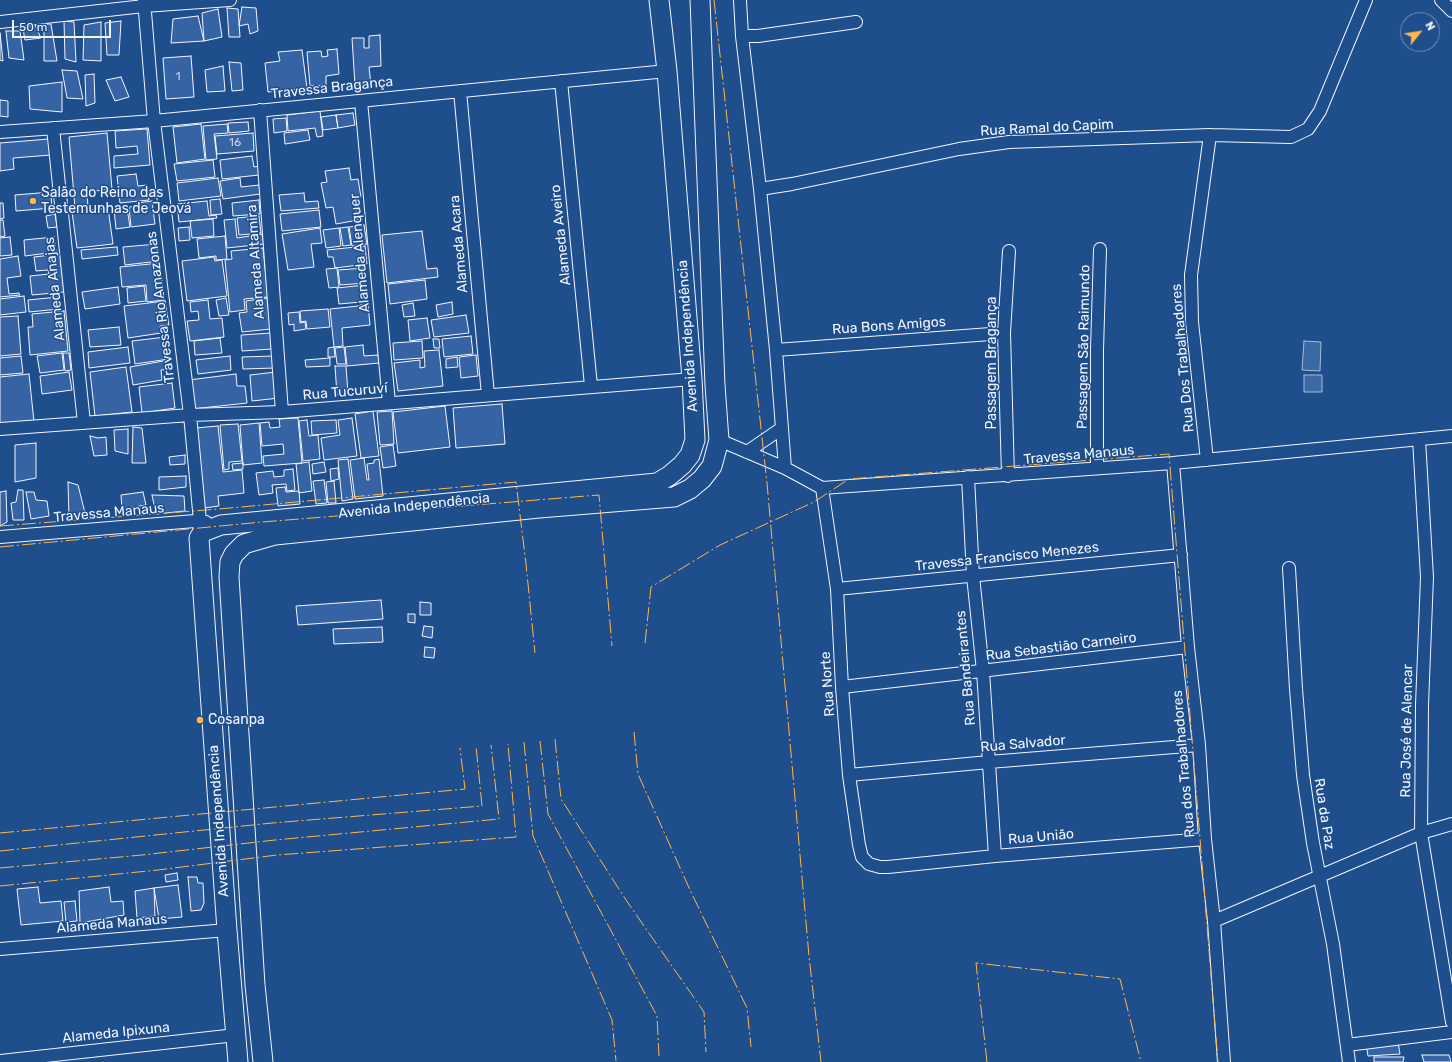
<!DOCTYPE html>
<meta charset="utf-8">
<style>
body{margin:0}
#map{position:relative;width:1452px;height:1062px;overflow:hidden;background:#1f4e8c;font-family:Rubik,sans-serif}
canvas{display:block}
.north{position:absolute;left:1400px;top:12px;width:40px;height:40px;box-sizing:border-box;background:#1f4e8c;border:1px solid #7391ba;border-radius:50%;rotate:60deg;font-size:11px;font-weight:700;line-height:16px;text-align:center;color:#f2f6ff}
.north::after{content:'';display:block;margin:auto;width:14px;height:18px;background:#ffb74d;clip-path:polygon(50% 0,100% 100%,50% 72%,0 100%)}
.scale{position:absolute;left:12px;top:20px;width:99px;height:18px;box-sizing:border-box;border:2px solid #f2f6ff;border-top:0;padding-left:5px;font-size:12px;line-height:14px;white-space:nowrap;color:#f2f6ff;-webkit-text-stroke:3px #1f4e8c;paint-order:stroke}
</style>
<div id="map">
<canvas width="1452" height="1062"></canvas>
<div class="north">N</div>
<div class="scale">50 m</div>
</div>
<script>
const ctx = document.querySelector('canvas').getContext('2d');
ctx.lineJoin = 'round';
function fill(path, color) {
  ctx.fillStyle = color;
  ctx.fill(path, 'evenodd');
}
function toPath(rows) {
  const path = new Path2D();
  for (const r of rows) {
    path.moveTo(r[0], r[1]);
    for (let i = 2; i < r.length; i += 2) path.lineTo(r[i], r[i + 1]);
  }
  return path;
}
function strokePath(path, color, width, dash) {
  ctx.strokeStyle = color;
  ctx.lineWidth = width;
  ctx.lineCap = dash ? 'butt' : 'round';
  ctx.setLineDash(dash || []);
  ctx.stroke(path);
}
function label(font, color, halo, rows, align = 'center') {
  ctx.font = font + ' Rubik,sans-serif';
  ctx.lineWidth = 3;
  ctx.setLineDash([]);
  ctx.textBaseline = 'middle';
  ctx.strokeStyle = halo;
  ctx.fillStyle = color;
  for (const [text, x, y, turn = 0] of rows) {
    ctx.save();
    ctx.translate(x, y);
    ctx.rotate((+turn || 0) * Math.PI / 180);
    ctx.textAlign = isNaN(turn) ? turn : align;
    if (halo) ctx.strokeText(text, 0, 0);
    ctx.fillText(text, 0, 0);
    ctx.restore();
  }
}
const water = toPath([
 [1304,341,1321,342,1320,371,1302,370,1304,341],
 [1304,375,1322,375,1322,392,1304,392,1304,375]
]);
const building = toPath([
 [242,7,256,8,258,31,250,34,248,24,239,26,242,7],
 [227,8,238,9,240,37,229,37,227,8],
 [218,9,222,37,204,41,202,13,218,9],
 [198,16,204,41,171,43,173,19,198,16],
 [64,21,74,22,76,62,65,59,64,21],
 [121,21,119,55,107,55,105,23,121,21],
 [101,22,101,61,83,60,84,25,101,22],
 [44,24,51,24,57,61,44,61,44,24],
 [35,25,41,38,25,40,23,29,35,25],
 [6,31,20,31,24,60,9,58,6,31],
 [0,33,3,61,0,60,0,33],
 [380,35,381,66,369,67,371,85,355,85,352,38,364,38,364,48,369,48,369,36,380,35],
 [337,49,339,74,326,76,326,85,310,86,307,52,321,51,322,57,328,56,327,50,337,49],
 [302,50,307,88,268,92,265,63,280,61,278,52,302,50],
 [191,56,194,97,166,99,163,58,191,56],
 [229,62,241,63,243,90,232,91,229,62],
 [223,66,225,91,207,92,205,70,223,66],
 [62,70,77,71,83,99,67,98,62,70],
 [94,74,95,103,86,106,85,75,94,74],
 [121,77,129,97,115,101,106,80,121,77],
 [62,82,62,112,30,109,29,86,62,82],
 [0,100,8,101,8,117,0,116,0,100],
 [320,111,323,136,317,137,315,128,288,131,287,115,320,111],
 [353,113,355,125,338,128,336,115,353,113],
 [336,115,338,128,323,130,321,117,336,115],
 [286,118,287,131,274,133,273,119,286,118],
 [248,122,249,131,229,133,228,123,248,122],
 [201,124,205,159,177,163,173,127,201,124],
 [227,124,228,133,214,134,217,159,206,160,203,126,227,124],
 [147,129,150,165,114,168,114,156,138,154,137,146,116,148,115,131,147,129],
 [308,130,310,140,285,144,284,133,308,130],
 [107,133,112,189,87,192,88,207,75,208,69,137,107,133],
 [253,133,254,151,217,154,215,136,253,133],
 [49,139,51,155,13,158,14,169,0,171,0,143,49,139],
 [252,156,254,167,259,166,259,175,222,179,220,160,252,156],
 [213,160,215,177,177,181,174,164,213,160],
 [349,168,351,180,358,179,361,197,354,198,358,220,336,224,333,207,326,208,321,183,327,182,325,171,349,168],
 [136,174,138,186,147,185,149,200,120,203,117,176,136,174],
 [218,178,221,196,179,201,177,183,218,178],
 [240,178,241,187,259,185,260,194,223,199,220,181,240,178],
 [51,192,52,208,16,211,15,195,51,192],
 [304,193,305,202,318,201,319,208,281,211,279,195,304,193],
 [220,199,222,214,211,215,210,200,220,199],
 [259,200,260,214,233,216,232,203,259,200],
 [152,201,155,224,131,227,129,207,138,206,137,203,152,201],
 [207,201,209,216,216,215,217,218,179,222,177,204,207,201],
 [0,203,3,203,4,218,0,219,0,203],
 [108,208,113,244,77,248,72,212,108,208],
 [127,208,130,227,116,229,114,209,127,208],
 [319,210,321,227,282,231,280,214,319,210],
 [55,214,57,227,48,228,46,216,55,214],
 [259,216,261,233,239,235,237,218,259,216],
 [213,219,214,236,192,238,190,221,213,219],
 [235,219,237,238,262,234,264,244,227,248,224,220,235,219],
 [0,220,3,220,5,236,0,237,0,220],
 [364,225,367,244,352,246,349,227,364,225],
 [189,227,190,240,179,241,178,228,189,227],
 [348,227,351,245,343,246,340,228,348,227],
 [320,228,322,243,311,244,314,267,288,270,282,234,320,228],
 [339,228,341,246,326,248,323,230,339,228],
 [422,231,427,269,437,268,438,277,387,283,382,235,422,231],
 [225,236,227,259,216,260,216,256,199,258,197,239,225,236],
 [10,237,12,255,0,256,0,238,10,237],
 [54,237,56,252,25,256,24,240,54,237],
 [157,244,159,261,125,265,123,247,157,244],
 [365,246,367,264,335,268,333,257,328,257,327,250,365,246],
 [117,247,118,255,82,259,81,250,117,247],
 [263,248,268,297,244,299,245,310,230,312,225,260,232,259,231,251,263,248],
 [60,254,64,292,32,295,30,276,49,274,48,270,36,271,34,257,60,254],
 [18,256,21,276,7,278,9,294,19,293,20,295,0,297,0,259,18,256],
 [214,257,215,261,222,260,227,296,187,301,182,261,214,257],
 [160,263,164,300,147,302,146,285,122,287,120,267,160,263],
 [337,268,339,287,329,288,326,269,337,268],
 [364,268,366,283,340,285,338,270,364,268],
 [425,280,427,299,390,304,388,284,425,280],
 [365,285,367,305,361,305,361,302,339,304,337,288,365,285],
 [144,286,146,301,128,303,127,288,144,286],
 [118,287,120,304,85,309,82,292,118,287],
 [24,296,26,312,0,315,0,299,24,296],
 [58,297,59,309,29,312,28,300,58,297],
 [226,298,229,315,219,316,216,300,226,298],
 [267,298,271,329,242,332,239,313,247,312,246,301,267,298],
 [208,300,210,319,222,318,224,337,190,341,187,321,199,320,198,311,191,312,190,302,208,300],
 [165,301,169,325,160,326,161,333,128,338,124,306,165,301],
 [452,302,453,314,438,317,436,305,452,302],
 [413,303,415,316,404,317,402,305,413,303],
 [368,305,370,325,342,328,343,346,334,347,330,309,368,305],
 [328,309,330,327,307,329,306,321,301,322,300,311,328,309],
 [64,311,68,351,30,355,28,327,33,327,32,314,64,311],
 [299,312,300,323,305,322,306,329,294,331,294,324,289,325,288,313,299,312],
 [466,315,469,333,434,337,431,320,466,315],
 [18,316,21,354,0,356,0,317,18,316],
 [427,318,430,338,410,341,408,320,427,318],
 [119,327,121,345,90,347,88,330,119,327],
 [271,333,272,349,242,351,241,335,271,333],
 [471,336,473,354,444,357,442,339,471,336],
 [166,337,169,359,135,364,132,341,166,337],
 [220,338,222,353,195,355,194,341,220,338],
 [433,339,439,339,440,348,434,348,433,339],
 [422,341,423,358,394,360,393,343,422,341],
 [363,345,364,356,378,355,379,363,347,366,345,347,363,345],
 [128,347,130,363,89,368,88,352,128,347],
 [334,347,335,357,328,357,328,348,334,347],
 [344,347,346,364,337,364,335,348,344,347],
 [439,350,443,386,398,391,394,363,420,360,420,368,425,367,424,351,439,350],
 [62,353,64,370,40,373,37,356,62,353],
 [63,353,69,353,71,370,65,371,63,353],
 [476,355,478,376,461,378,459,357,476,355],
 [21,356,23,373,0,375,0,358,21,356],
 [230,356,231,370,198,374,196,360,230,356],
 [273,356,274,368,243,369,242,357,273,356],
 [457,357,458,367,446,368,446,359,457,357],
 [330,358,330,366,306,367,305,360,330,358],
 [169,360,170,369,161,370,162,380,133,385,130,367,169,360],
 [335,366,346,366,348,394,337,395,335,366],
 [126,367,132,412,95,416,90,372,126,367],
 [69,372,72,390,42,394,40,376,69,372],
 [276,372,279,398,252,401,250,375,276,372],
 [29,374,34,422,0,426,0,377,29,374],
 [236,374,237,386,245,386,247,403,192,409,189,380,236,374],
 [172,383,175,408,142,413,139,387,172,383],
 [502,404,505,444,456,448,453,408,502,404],
 [445,406,450,447,398,453,393,412,445,406],
 [373,411,379,456,361,458,355,414,373,411],
 [392,411,394,444,380,445,377,412,392,411],
 [298,418,302,463,264,466,263,456,284,454,283,444,262,446,260,423,269,422,270,428,280,427,279,419,298,418],
 [352,418,357,456,324,460,321,438,340,435,338,420,352,418],
 [307,420,309,436,318,435,320,459,303,461,299,421,307,420],
 [336,420,337,433,312,435,311,421,336,420],
 [259,423,262,463,243,465,240,425,259,423],
 [238,424,242,461,229,462,229,469,224,470,220,425,238,424],
 [218,426,223,472,242,470,244,493,218,496,219,506,204,508,196,428,218,426],
 [133,427,142,428,146,463,132,463,133,427],
 [128,429,128,454,115,451,114,430,128,429],
 [90,436,98,438,106,437,107,455,94,456,90,436],
 [36,443,36,478,15,482,15,445,36,443],
 [393,445,396,466,383,468,380,447,393,445],
 [185,455,185,464,170,465,169,457,185,455],
 [364,458,367,480,369,480,367,464,374,463,374,460,379,459,383,496,355,499,350,460,364,458],
 [348,459,353,499,342,501,338,460,348,459],
 [309,462,312,491,299,493,296,464,309,462],
 [324,462,326,472,313,474,312,464,324,462],
 [243,463,243,469,233,470,232,464,243,463],
 [338,468,339,479,331,481,330,469,338,468],
 [293,469,295,490,287,491,286,484,272,485,273,493,259,495,256,473,273,471,274,477,284,476,284,470,293,469],
 [186,476,186,487,159,490,159,477,186,476],
 [324,480,327,503,316,504,313,481,324,480],
 [334,481,336,503,328,503,326,482,334,481],
 [68,482,78,485,85,513,69,517,68,482],
 [285,487,286,492,299,491,300,504,278,506,276,488,285,487],
 [18,490,23,490,24,520,13,520,11,503,16,502,18,490],
 [6,491,7,522,0,526,0,492,6,491],
 [26,492,34,492,36,500,47,501,49,516,31,519,26,492],
 [143,492,146,505,122,509,121,495,143,492],
 [152,495,184,496,185,511,156,514,152,495],
 [381,600,383,619,298,625,296,606,381,600],
 [420,602,431,603,431,615,420,615,420,602],
 [408,614,415,614,415,623,408,622,408,614],
 [424,626,433,627,432,638,422,636,424,626],
 [382,627,383,642,334,644,333,629,382,627],
 [425,647,435,648,434,658,424,657,425,647],
 [177,873,178,880,166,882,165,875,177,873],
 [188,877,197,877,198,883,203,883,204,903,201,910,191,911,188,877],
 [178,885,182,917,159,919,154,888,178,885],
 [38,887,40,903,61,901,63,921,21,925,17,889,38,887],
 [109,887,111,902,123,901,124,915,80,923,79,891,109,887],
 [154,888,155,916,137,918,135,891,154,888],
 [75,901,77,921,66,922,64,902,75,901],
 [1398,1042,1400,1054,1368,1056,1366,1044,1398,1042],
 [1422,1055,1449,1055,1451,1062,1424,1062,1422,1055],
 [1374,1057,1404,1057,1403,1062,1374,1062,1374,1057]
]);
const street = toPath([
 [144,0,154,121,190,415,200,521,199,538],
 [740,0,742,36,760,189,776,350,785,468],
 [1441,0,1452,11],
 [0,22,144,6,230,0],
 [742,36,758,36,856,22],
 [561,81,591,386],
 [460,91,488,395],
 [361,101,389,403],
 [260,110,282,412],
 [53,128,84,423],
 [0,132,154,121,667,71],
 [760,189,792,184,959,149,1009,142,1210,135,1291,137,1308,129,1320,111,1366,0],
 [776,350,1004,333],
 [0,429,190,415,282,412,692,379],
 [1419,439,1427,577,1422,705,1421,833,1452,1022],
 [719,440,785,468,822,488,1173,463,1452,436],
 [747,452,782,428],
 [1207,460,1192,322,1191,275,1210,135],
 [1173,463,1188,647,1199,745,1205,839,1214,921,1224,1062],
 [1097,468,1097,350,1100,249],
 [1008,476,1004,333,1009,251],
 [968,477,973,576,983,671,995,856],
 [822,488,837,589,842,687,849,775,859,845,862,857,869,864,880,867,888,867,995,856,1205,839],
 [0,537,195,521,206,522],
 [1289,568,1296,689,1303,775,1313,843,1333,944,1349,1062],
 [837,589,1181,555],
 [842,687,1188,647],
 [849,775,989,762,1199,745],
 [1214,921,1421,833,1452,824],
 [0,949,227,930],
 [1347,1045,1452,1032],
 [0,1061,236,1035]
]);
const primary = toPath([
 [238,1062,227,930,199,538,203,532,221,525,657,483,669,476,682,465,690,455,695,440,692,379,667,71,659,0],
 [263,1062,255,985,229,577,230,562,234,554,244,544,275,535,539,508,674,497,690,489,702,479,712,466,719,440,715,385,700,0]
]);
const power = toPath([
 [714,0,767,483,809,956,821,1062],
 [0,526,219,509,516,482,526,564,535,653],
 [0,547,262,522,599,495,612,646],
 [645,643,651,587,720,545,814,502,849,479,1169,454,1218,1062],
 [634,732,638,774,690,890,747,1008,751,1047],
 [555,739,561,799,628,903,704,1012,706,1052],
 [540,741,548,814,657,1016,659,1056],
 [524,742,533,836,612,1020,616,1061],
 [0,833,465,789,460,748],
 [0,851,272,823,482,806,476,746],
 [0,868,142,855,275,840,499,819,491,745],
 [0,886,158,870,277,855,516,837,508,744],
 [987,1062,976,963,1120,979,1141,1062]
]);
const markers = [
 [33,201,4,"#ffb74d"],
 [200,720,4,"#ffb74d"]
];
const numberNames = [
 ["1",178,77],
 ["16",235,143]
];
const streetNames = [
 ["Travessa Bragança",332,88,-6],
 ["Rua Ramal do Capim",1047,128,-3],
 ["Alameda Aveiro",561,235,-96],
 ["Alameda Acara",459,244,-95],
 ["Alameda Alenquer",360,253,-95],
 ["Alameda Altamira",256,262,-94],
 ["Alameda Anajas",55,289,-96],
 ["Travessa Rio Amazonas",161,307,-97],
 ["Rua Bons Amigos",889,326,-4],
 ["Avenida Independência",688,336,-94],
 ["Passagem São Raimundo",1084,347,-89],
 ["Rua Dos Trabalhadores",1183,358,-95],
 ["Passagem Bragança",992,363,-90],
 ["Rua Tucuruví",345,392,-5],
 ["Travessa Manaus",1079,455,-5],
 ["Avenida Independência",414,506,-6],
 ["Travessa Manaus",109,513,-5],
 ["Travessa Francisco Menezes",1007,557,-6],
 ["Rua Sebastião Carneiro",1061,647,-7],
 ["Rua Bandeirantes",966,668,-95],
 ["Rua Norte",828,684,-94],
 ["Rua José de Alencar",1407,731,-89],
 ["Rua Salvador",1023,744,-5],
 ["Rua dos Trabalhadores",1184,764,-95],
 ["Rua da Paz",1324,814,81],
 ["Avenida Independência",219,821,-94],
 ["Rua União",1041,837,-5],
 ["Alameda Manaus",112,924,-5],
 ["Alameda Ipixuna",116,1033,-6]
];
const poiNames = [
 ["Salão do Reino das",41,193],
 ["Testemunhas de Jeová",41,209],
 ["Cosanpa",208,720]
];
fill(water, '#3b69a3');
strokePath(water, '#a8bbd7', 1);
fill(building, '#3563a3');
strokePath(building, '#f2f6ff', 1);
strokePath(street, '#f2f6ff', 14);
strokePath(primary, '#f2f6ff', 21);
strokePath(street, '#1f4e8c', 12);
strokePath(primary, '#1f4e8c', 19);
strokePath(power, '#ffb74d', 1, [14, 3, 2, 3]);
for (const [x, y, r, color] of markers) {
  const dot = new Path2D();
  dot.arc(x, y, r, 0, 2 * Math.PI);
  ctx.fillStyle = color;
  ctx.fill(dot);
  strokePath(dot, '#1f4e8c', 1.5);
}
label('12px', '#c3d1e8', null, numberNames);
label('14px', '#f2f6ff', '#1f4e8c', streetNames);
label('14px', '#f2f6ff', '#1f4e8c', poiNames, 'left');
</script>
